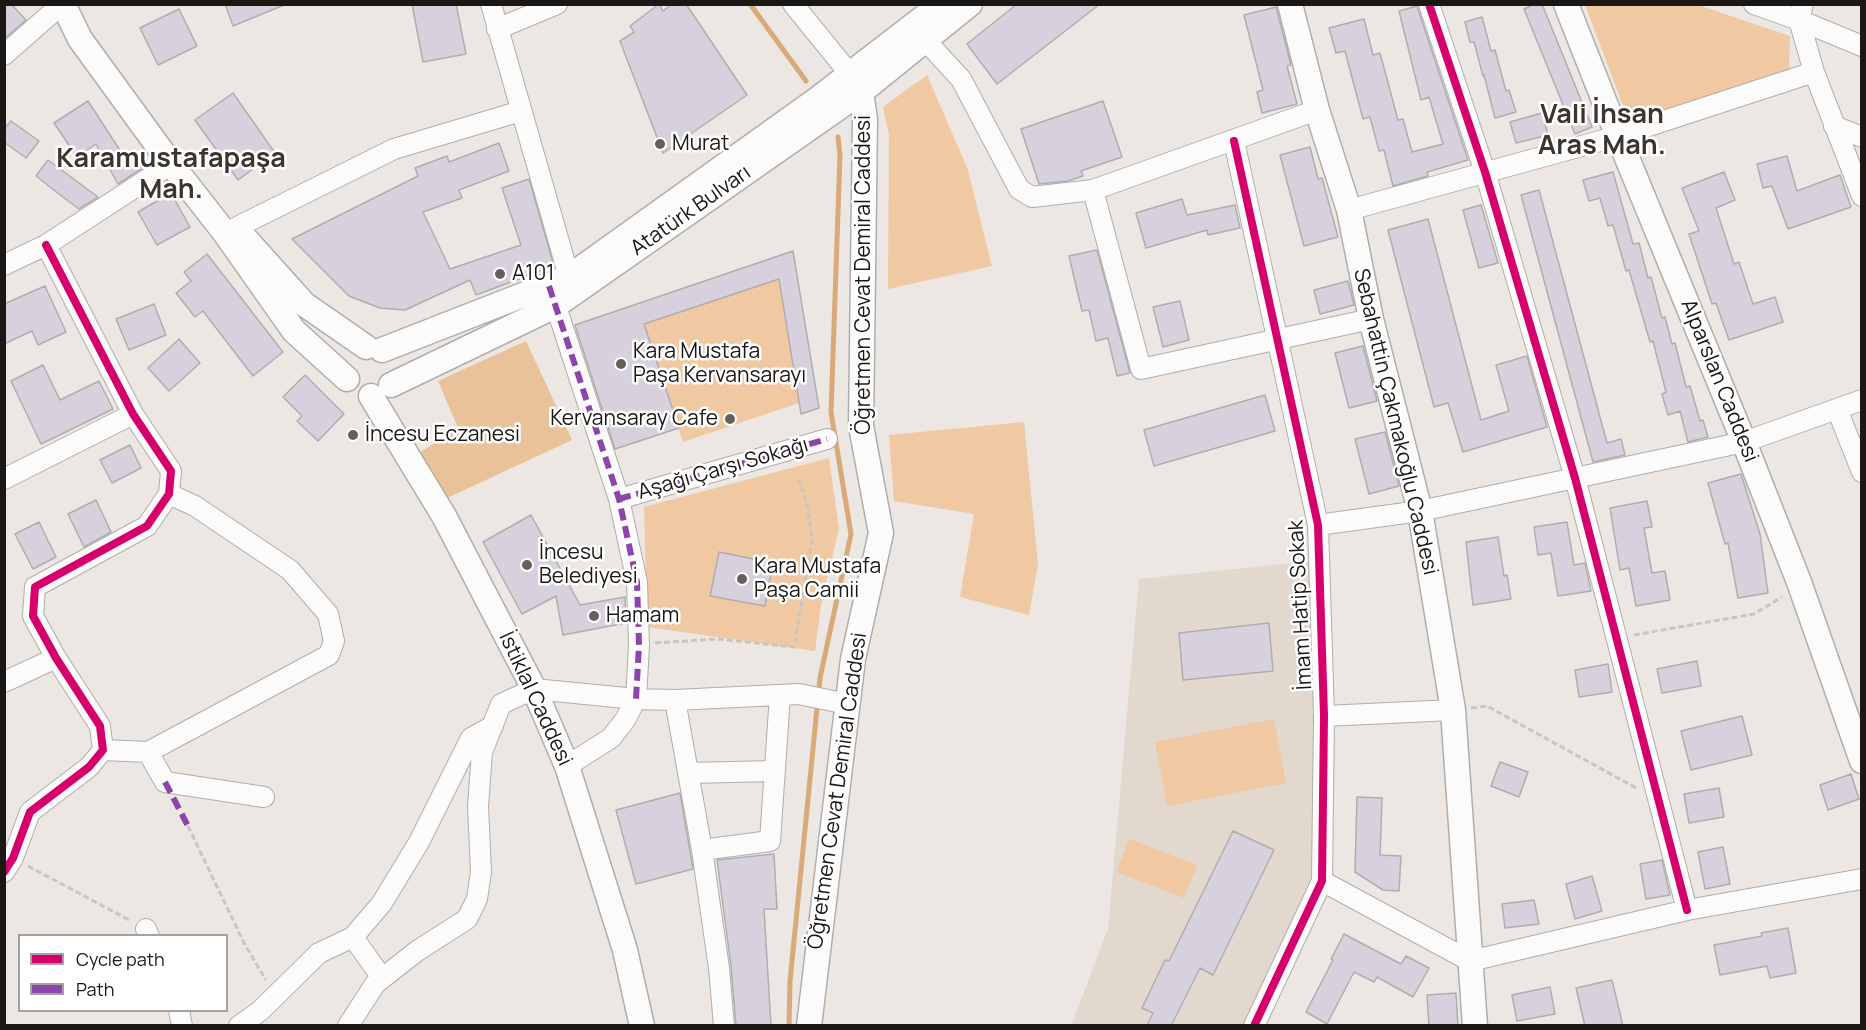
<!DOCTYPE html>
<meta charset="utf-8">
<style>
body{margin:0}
#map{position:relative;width:1866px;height:1030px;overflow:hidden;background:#ece7e2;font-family:Manrope,sans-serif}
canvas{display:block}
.frame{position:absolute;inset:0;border:6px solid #1a1714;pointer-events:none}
.legend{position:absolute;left:18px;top:934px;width:210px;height:78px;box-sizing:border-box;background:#fff;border:2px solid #a3a2a1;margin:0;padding:8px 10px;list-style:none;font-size:18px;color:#1a1714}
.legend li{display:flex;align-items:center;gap:12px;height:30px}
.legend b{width:30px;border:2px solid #a3a2a1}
</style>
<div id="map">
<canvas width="1866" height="1030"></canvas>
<div class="frame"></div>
<ul class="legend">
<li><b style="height:8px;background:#d6006c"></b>Cycle path</li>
<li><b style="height:8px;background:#8e44ad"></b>Path</li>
</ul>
</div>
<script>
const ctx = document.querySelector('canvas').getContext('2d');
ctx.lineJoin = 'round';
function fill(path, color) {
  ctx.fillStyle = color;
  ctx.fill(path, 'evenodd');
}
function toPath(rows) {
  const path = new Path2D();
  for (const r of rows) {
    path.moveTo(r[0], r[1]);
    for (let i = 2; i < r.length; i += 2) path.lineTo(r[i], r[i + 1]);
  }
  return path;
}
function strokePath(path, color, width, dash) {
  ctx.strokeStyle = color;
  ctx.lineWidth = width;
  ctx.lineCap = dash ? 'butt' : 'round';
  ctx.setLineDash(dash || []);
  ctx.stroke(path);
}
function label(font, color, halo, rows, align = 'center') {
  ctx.font = font + ' Manrope,sans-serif';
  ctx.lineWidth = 5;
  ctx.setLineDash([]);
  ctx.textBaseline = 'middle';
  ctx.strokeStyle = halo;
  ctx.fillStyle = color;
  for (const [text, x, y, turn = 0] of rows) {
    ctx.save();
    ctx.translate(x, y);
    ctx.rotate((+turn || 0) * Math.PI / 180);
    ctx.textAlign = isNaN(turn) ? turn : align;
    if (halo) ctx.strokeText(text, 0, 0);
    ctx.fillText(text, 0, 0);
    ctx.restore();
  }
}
const built = toPath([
 [1312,561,1316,892,1254,1025,1071,1026,1108,929,1139,579]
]);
const green = toPath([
 [1585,5,1698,5,1790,36,1789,71,1630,124],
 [927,75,968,170,992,266,888,289,889,135,883,107],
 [779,279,799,403,683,442,644,324],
 [1024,422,1038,564,1029,615,960,597,974,514,894,501,889,435],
 [829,458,839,528,821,605,815,651,647,627,644,507],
 [1274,719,1286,783,1167,806,1155,742],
 [1129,839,1197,865,1184,898,1116,872]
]);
const forest = toPath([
 [526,341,572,440,445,499,419,453,458,428,438,381]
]);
const stream = toPath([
 [750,4,806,81],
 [789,1026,790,981,820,678,851,534,831,412,840,155,838,137]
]);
const building = toPath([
 [4,4,11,4,26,20,4,39,4,4],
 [225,4,284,4,284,5,233,26,225,4],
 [412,4,456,4,466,54,423,62,412,4],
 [659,4,663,11,672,4,686,4,747,95,663,153,620,41,634,32,630,26,659,4],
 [1017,4,1100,4,997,84,967,44,1017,4],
 [1535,4,1542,4,1592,127,1575,134,1524,9,1535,4],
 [1417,6,1468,160,1427,172,1428,176,1393,186,1384,150,1379,151,1370,117,1363,119,1345,51,1336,53,1329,28,1364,19,1373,55,1380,53,1398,120,1403,119,1412,152,1443,144,1429,97,1421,100,1399,11,1417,6],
 [1276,7,1291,65,1287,66,1297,104,1262,113,1257,92,1263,90,1244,15,1276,7],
 [179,9,197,46,158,65,140,28,179,9],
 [1482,17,1491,51,1495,50,1506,91,1509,90,1516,112,1495,118,1484,75,1483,76,1474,42,1470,42,1465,22,1482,17],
 [233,93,275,153,238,180,195,120,233,93],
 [88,101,123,155,131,150,141,169,118,184,96,144,77,157,54,123,88,101],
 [1103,101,1122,157,1081,171,1083,176,1068,181,1039,184,1021,129,1103,101],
 [1542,113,1548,135,1516,143,1510,122,1542,113],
 [11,121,39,141,26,158,4,142,4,129,11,121],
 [499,143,509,171,459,190,462,198,423,212,450,269,521,245,502,188,529,179,554,266,476,295,470,280,405,310,380,308,349,296,292,239,418,176,415,168,447,156,449,162,499,143],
 [1310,147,1318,179,1322,178,1338,237,1304,246,1280,155,1310,147],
 [1787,156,1797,191,1840,175,1851,207,1788,229,1772,186,1763,188,1757,164,1787,156],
 [48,160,98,197,79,209,59,194,36,176,48,160],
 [1613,172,1633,244,1639,243,1648,278,1651,277,1662,318,1665,317,1672,344,1675,343,1686,387,1690,386,1700,421,1703,420,1708,437,1688,442,1680,411,1668,415,1662,394,1666,392,1653,341,1650,342,1629,270,1626,271,1613,225,1608,226,1600,198,1589,201,1583,180,1613,172],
 [1724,172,1735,200,1716,208,1734,264,1739,262,1753,304,1775,297,1783,322,1729,340,1716,303,1712,304,1689,234,1699,231,1682,188,1724,172],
 [1539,190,1607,443,1621,439,1625,455,1593,462,1521,195,1539,190],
 [171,193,190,227,157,245,138,212,171,193],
 [1182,199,1187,215,1235,205,1240,228,1208,235,1207,230,1146,248,1136,213,1182,199],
 [1481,205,1498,263,1479,268,1463,210,1481,205],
 [1428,219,1481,420,1509,411,1496,365,1527,356,1547,427,1463,452,1448,403,1434,407,1388,230,1428,219],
 [1097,250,1130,373,1117,376,1108,338,1096,341,1089,310,1082,311,1069,256,1097,250],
 [793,251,819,408,801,414,779,279,644,324,679,428,615,449,575,325,793,251],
 [207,254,283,352,253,376,203,311,195,317,176,293,191,281,184,272,207,254],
 [1348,281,1354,305,1320,314,1314,290,1348,281],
 [45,286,66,332,38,345,32,331,4,344,4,304,45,286],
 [1180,301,1189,340,1163,347,1153,307,1180,301],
 [154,304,166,335,129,350,116,319,154,304],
 [179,339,200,363,169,391,148,368,179,339],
 [1363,346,1377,401,1349,408,1335,353,1363,346],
 [43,365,60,400,99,381,113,409,41,444,11,381,43,365],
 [305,375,344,414,318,441,297,421,302,416,283,397,305,375],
 [1265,395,1275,431,1154,466,1144,430,1265,395],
 [1385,432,1399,486,1369,494,1355,439,1385,432],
 [130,445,141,468,112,483,100,460,130,445],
 [1741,474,1760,534,1768,593,1738,598,1728,543,1725,544,1708,483,1741,474],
 [96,500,111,532,84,547,68,514,96,500],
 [1647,501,1652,527,1644,528,1652,573,1665,571,1670,600,1636,606,1629,568,1620,570,1610,508,1647,501],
 [531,515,580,605,625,597,626,623,563,635,556,596,522,614,483,542,531,515],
 [39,522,56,557,33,569,15,534,39,522],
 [1567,522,1574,565,1585,563,1591,591,1558,596,1551,553,1538,555,1534,527,1567,522],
 [1498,537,1504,576,1507,575,1511,599,1473,605,1466,542,1498,537],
 [719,552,773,563,765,606,710,596,719,552],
 [1269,623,1273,671,1183,680,1179,633,1269,623],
 [1697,661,1701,686,1662,693,1657,669,1697,661],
 [1608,664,1612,692,1579,697,1575,670,1608,664],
 [1742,716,1752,755,1691,770,1681,731,1742,716],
 [1500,762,1528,772,1519,797,1491,786,1500,762],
 [1851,774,1859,799,1828,810,1820,785,1851,774],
 [1719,788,1724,817,1689,823,1684,794,1719,788],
 [680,793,693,869,636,884,616,810,680,793],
 [1357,797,1382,798,1380,855,1401,856,1399,891,1383,890,1355,872,1357,797],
 [1233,831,1274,850,1213,975,1200,968,1171,1026,1147,1026,1153,1013,1142,1008,1165,960,1169,961,1233,831],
 [1723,847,1730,884,1705,889,1698,852,1723,847],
 [774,854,777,909,764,909,771,1026,736,1026,731,966,717,860,774,854],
 [1662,860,1670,895,1646,899,1640,864,1662,860],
 [1592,876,1602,911,1575,919,1566,884,1592,876],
 [1534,900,1539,924,1505,928,1502,904,1534,900],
 [1788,928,1796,973,1770,978,1767,966,1720,975,1714,945,1762,936,1761,933,1788,928],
 [1344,934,1401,964,1406,956,1429,968,1413,997,1377,977,1374,982,1354,972,1327,1024,1306,1012,1333,960,1331,959,1344,934],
 [1612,980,1623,1026,1585,1026,1576,988,1612,980],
 [1550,987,1555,1014,1517,1021,1512,995,1550,987],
 [1456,993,1458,1026,1429,1026,1427,995,1456,993]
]);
const path = toPath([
 [1634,635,1754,614,1782,597],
 [655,643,718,639,794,647,812,539,807,502,798,479],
 [1471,708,1487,706,1638,789],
 [188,826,244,943,266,980],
 [28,866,131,921]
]);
const minor = toPath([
 [491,4,569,277],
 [793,4,849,73],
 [1429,4,1485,172,1575,478,1687,910],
 [1754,4,1799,20,1862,46],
 [1803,4,1799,20,1814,72,1862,196],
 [497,29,557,4],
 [926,41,961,79,1019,189,1032,197,1093,190,1317,110],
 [4,55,62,4],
 [1834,126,1862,137],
 [1234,141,1318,525,1324,716,1322,881,1254,1026],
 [1093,190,1141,369,1371,319],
 [1349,210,1618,136,1814,72],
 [225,233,394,149,521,111],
 [4,265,46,245,171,164],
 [552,294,619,499,637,582,639,645,636,699,625,720,611,738,567,766],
 [1837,409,1862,472],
 [4,479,133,414],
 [619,499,827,439],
 [1318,525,1420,511,1744,442,1862,400],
 [4,682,56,658],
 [675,700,702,850,719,968,724,1026],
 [1324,716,1453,710],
 [103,750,148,752,329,655,334,641,328,614,290,570,195,506,169,494],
 [148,752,165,782,264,797],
 [688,773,774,771],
 [702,850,770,841,780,695],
 [4,872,13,858,30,812,89,767,103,750,100,726,56,658,33,616,35,587,147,526,169,494,171,471,133,414,46,245],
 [1322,881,1470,961,1687,910,1862,879],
 [146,929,149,936],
 [353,937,382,978],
 [179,1010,182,1026],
 [239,1026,260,1011,319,953,353,937,382,903,419,842,471,738,493,726],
 [348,1026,375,984,417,951,467,919,477,899,481,872,478,806,482,752,501,704,534,689,636,699,675,700,799,694,847,704]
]);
const major = toPath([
 [63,4,80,39,171,164,225,233,294,331,347,379],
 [1290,4,1317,110,1349,210,1371,319,1420,511,1453,710,1475,1026],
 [1566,4,1618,136,1744,442,1799,582,1862,761],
 [243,236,304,304,366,347],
 [382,350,569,277,819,98,941,4],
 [391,385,555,306,861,92,970,4],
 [371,396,444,516,534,689,567,766,625,950,642,1026],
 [809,1026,853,659,881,533,861,426,865,119,861,92]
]);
const quiet = toPath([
 [549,286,619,499,637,582,639,645,636,699],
 [619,499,827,439],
 [165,782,188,826]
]);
const cycleway = toPath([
 [1429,4,1485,172,1575,478,1687,910],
 [1234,141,1318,525,1324,716,1322,881,1254,1026],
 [4,872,13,858,30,812,89,767,103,750,100,726,56,658,33,616,35,587,147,526,169,494,171,471,133,414,46,245]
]);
const markers = [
 [660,144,6,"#64605c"],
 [500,274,6,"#64605c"],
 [621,364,6,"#64605c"],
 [730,419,6,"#64605c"],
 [353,435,6,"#64605c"],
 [527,565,6,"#64605c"],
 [742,579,6,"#64605c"],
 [594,616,6,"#64605c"]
];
const poiNames = [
 ["Murat",672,144],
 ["A101",512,274],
 ["Kara Mustafa",633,352],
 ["Paşa Kervansarayı",633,376],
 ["Kervansaray Cafe",718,419,"right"],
 ["İncesu Eczanesi",365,435],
 ["İncesu",539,553],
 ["Belediyesi",539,577],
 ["Kara Mustafa",754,567],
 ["Paşa Camii",754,591],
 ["Hamam",606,616]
];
const streetNames = [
 ["Atatürk Bulvarı",691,211,-35],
 ["Öğretmen Cevat Demiral Caddesi",864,275,-90],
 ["Alparslan Caddesi",1719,381,68],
 ["Sebahattin Çakmakoğlu Caddesi",1395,422,77],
 ["Aşağı Çarşı Sokağı",723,469,-16],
 ["İmam Hatip Sokak",1301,605,-93],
 ["İstiklal Caddesi",535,699,65],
 ["Öğretmen Cevat Demiral Caddesi",838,791,-82]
];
const districtNames = [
 ["Vali İhsan",1602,115],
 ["Aras Mah.",1602,146],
 ["Karamustafapaşa",171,159],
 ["Mah.",171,190]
];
fill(built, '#e3d8ce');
fill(green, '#f0c8a2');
fill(forest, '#eac29a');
strokePath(stream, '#daa979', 5);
fill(building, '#d7d1de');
strokePath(building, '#b0adad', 1.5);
strokePath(minor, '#b1ada9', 22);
strokePath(major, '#b1ada9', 27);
strokePath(path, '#c8c6c4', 3, [6, 3]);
strokePath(minor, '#fcfbfb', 20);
strokePath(major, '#fcfbfb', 24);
strokePath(quiet, '#8e44ad', 6, [12, 6]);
strokePath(cycleway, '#d6006c', 8);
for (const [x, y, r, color] of markers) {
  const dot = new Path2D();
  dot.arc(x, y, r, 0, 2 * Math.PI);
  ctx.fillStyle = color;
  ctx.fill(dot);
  strokePath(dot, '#fff', 2);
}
label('21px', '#1a1714', '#fff', poiNames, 'left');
label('21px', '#1a1714', '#fff', streetNames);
label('bold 27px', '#3c342d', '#fff', districtNames);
</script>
